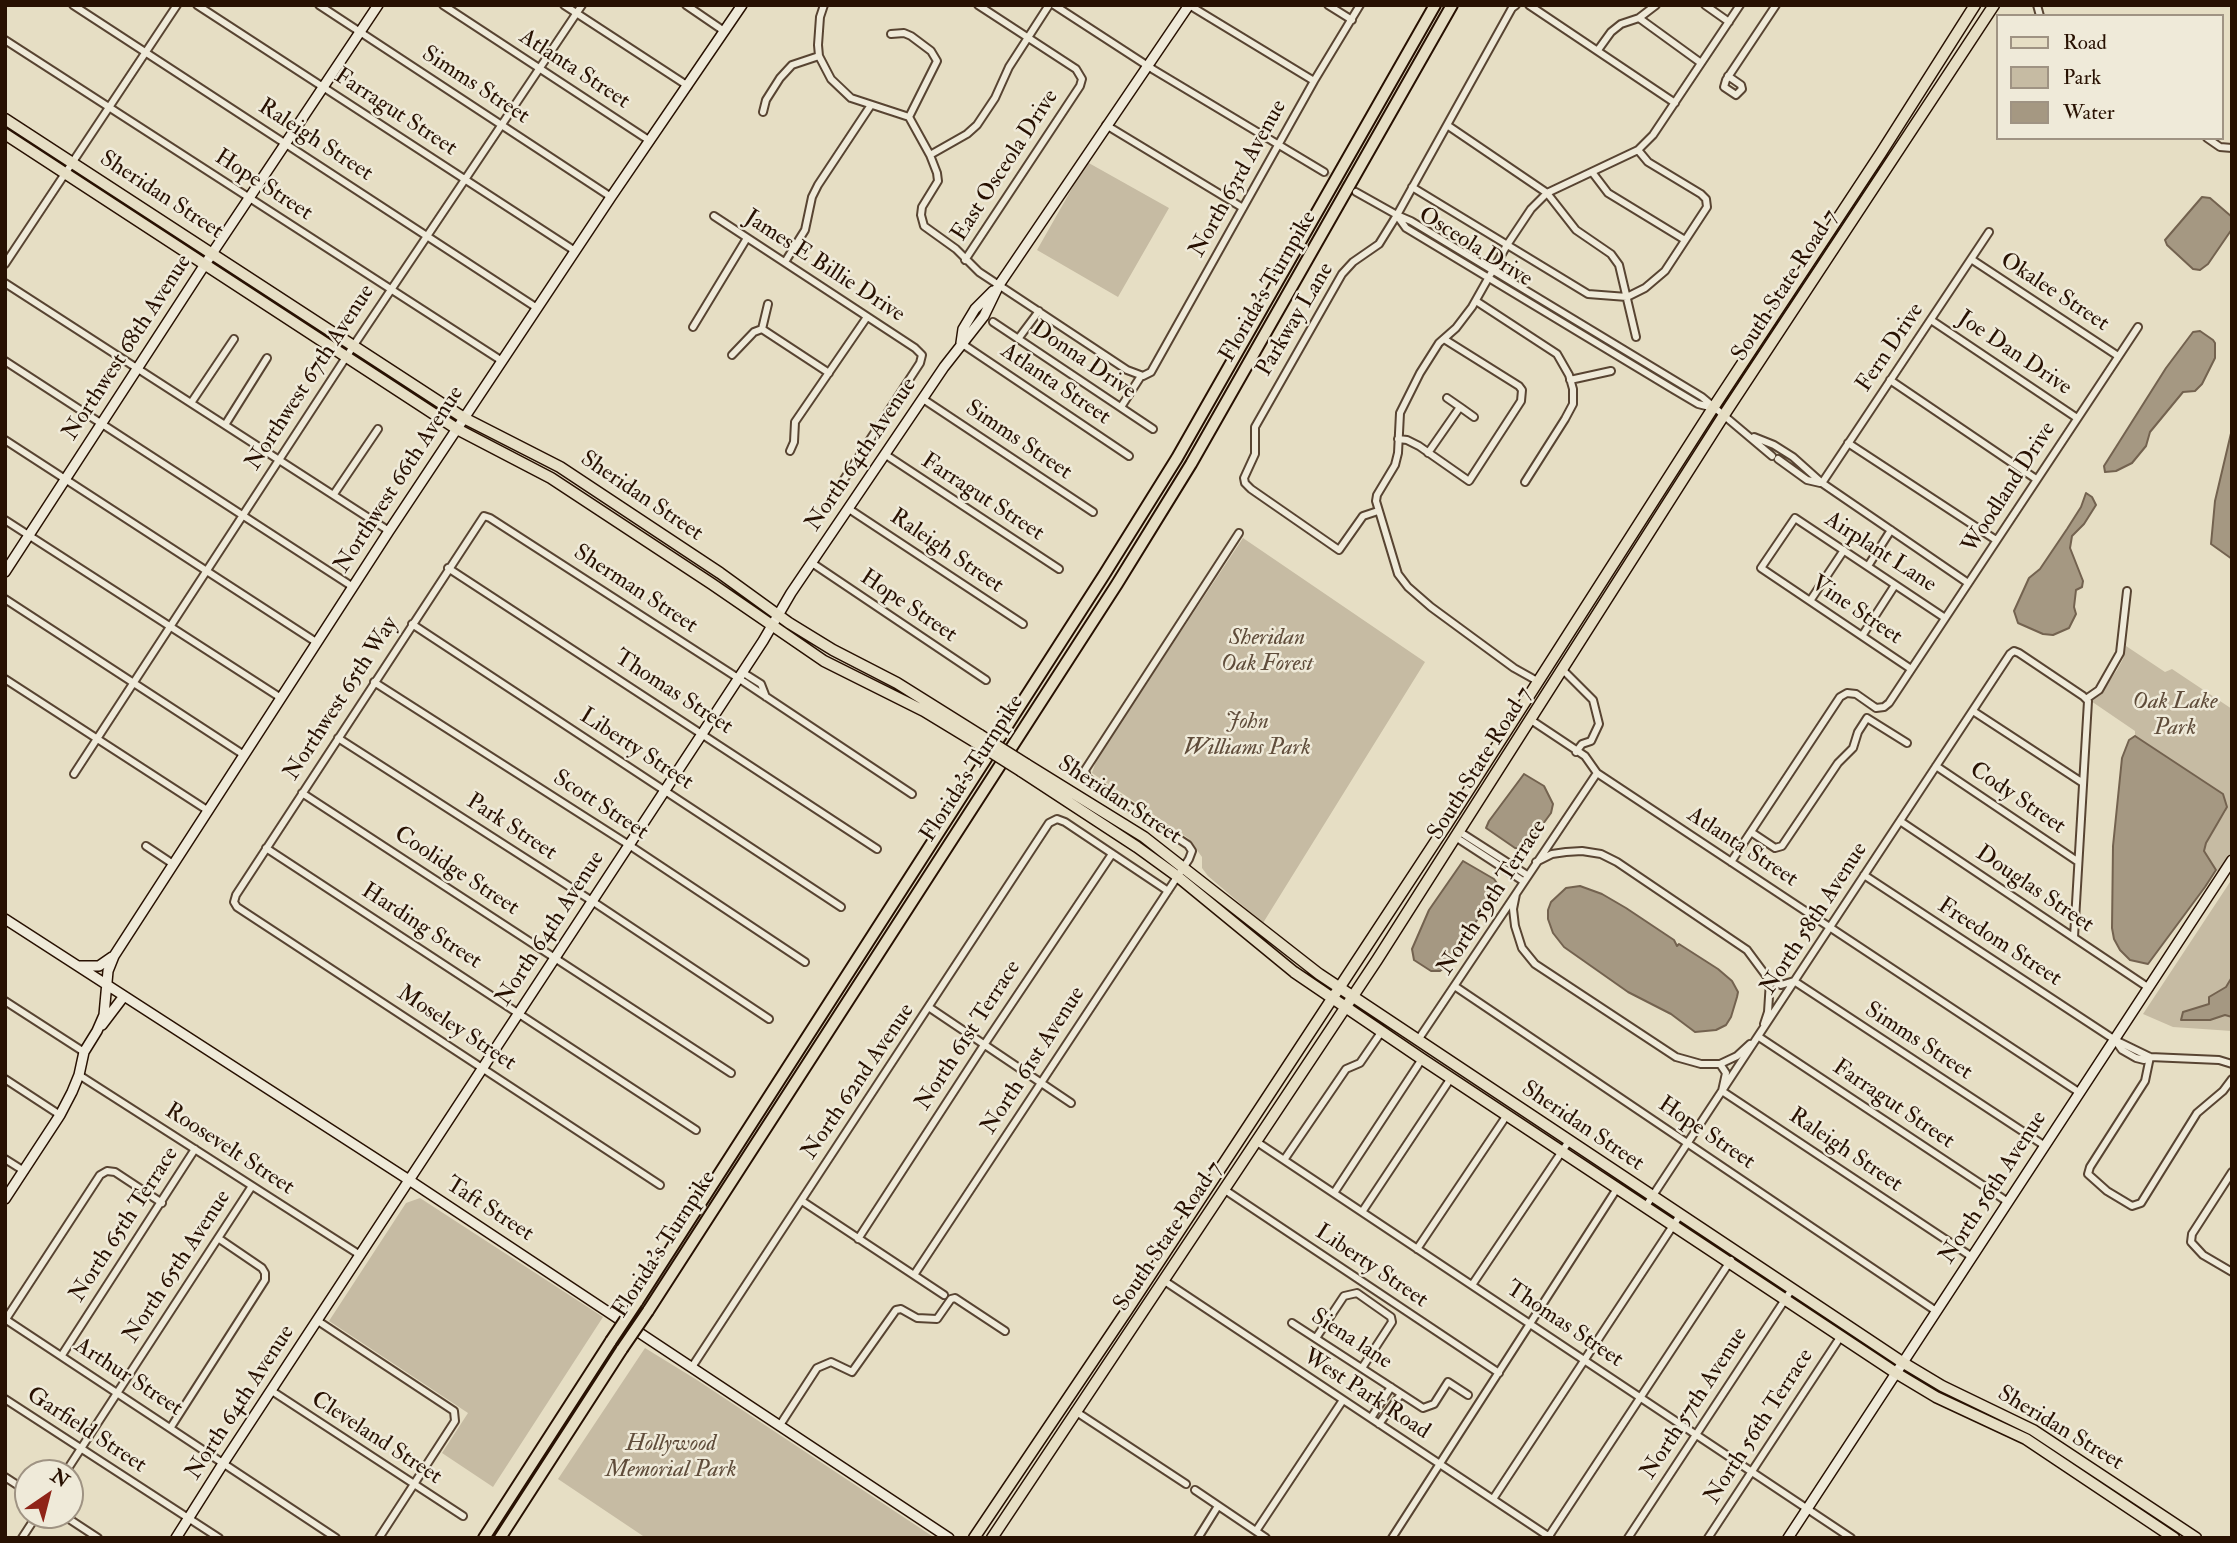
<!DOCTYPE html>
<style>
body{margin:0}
#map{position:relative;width:2237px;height:1543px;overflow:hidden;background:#e6dec4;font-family:"IM FELL Double Pica",serif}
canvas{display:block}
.frame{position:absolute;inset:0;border:7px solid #281102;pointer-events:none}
.legend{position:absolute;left:1996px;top:14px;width:228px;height:126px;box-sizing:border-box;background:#efead9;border:2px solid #9f9383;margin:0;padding:9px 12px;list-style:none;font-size:21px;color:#281102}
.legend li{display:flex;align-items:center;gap:14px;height:35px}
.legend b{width:35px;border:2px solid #9f9383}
.north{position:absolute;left:14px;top:1459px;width:70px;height:70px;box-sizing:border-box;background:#efead9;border:2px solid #9f9383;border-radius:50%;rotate:35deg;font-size:19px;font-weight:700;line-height:28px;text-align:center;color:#281102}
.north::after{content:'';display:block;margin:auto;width:24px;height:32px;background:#8f2418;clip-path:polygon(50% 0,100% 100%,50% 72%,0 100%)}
</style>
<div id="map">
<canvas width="2237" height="1543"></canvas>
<div class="frame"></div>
<ul class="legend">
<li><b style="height:9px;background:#e6dec4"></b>Road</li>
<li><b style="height:19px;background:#c6bba3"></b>Park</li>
<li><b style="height:19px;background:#a59882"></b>Water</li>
</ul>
<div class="north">N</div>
</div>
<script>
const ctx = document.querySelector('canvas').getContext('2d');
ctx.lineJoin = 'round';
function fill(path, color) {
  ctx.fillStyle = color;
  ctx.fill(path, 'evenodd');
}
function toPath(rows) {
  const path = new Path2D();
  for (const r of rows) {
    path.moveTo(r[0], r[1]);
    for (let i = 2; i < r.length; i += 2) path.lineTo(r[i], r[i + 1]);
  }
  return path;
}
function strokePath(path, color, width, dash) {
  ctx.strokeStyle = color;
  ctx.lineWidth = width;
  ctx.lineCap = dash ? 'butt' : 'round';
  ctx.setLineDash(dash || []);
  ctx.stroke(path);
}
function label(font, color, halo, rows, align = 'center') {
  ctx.font = font + ' "IM FELL Double Pica",serif';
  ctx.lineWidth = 5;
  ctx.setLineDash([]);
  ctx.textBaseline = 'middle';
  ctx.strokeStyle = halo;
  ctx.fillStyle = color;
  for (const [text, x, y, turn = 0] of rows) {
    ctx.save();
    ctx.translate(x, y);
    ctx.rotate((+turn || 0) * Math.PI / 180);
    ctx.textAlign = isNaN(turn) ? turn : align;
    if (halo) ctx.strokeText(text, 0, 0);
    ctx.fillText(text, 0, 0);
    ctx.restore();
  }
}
const green = toPath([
 [1087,162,1169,208,1118,297,1037,250],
 [1243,538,1425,662,1263,923,1208,876,1202,868,1202,857,1188,838,1092,773,1097,758],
 [2126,646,2165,672,2172,669,2232,709,2232,856,2221,873,2216,870,2204,851,2206,842,2226,811,2223,794,2135,736,2135,731,2091,701,2100,695,2117,670,2123,659],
 [2232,879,2232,1031,2173,1027,2143,1014],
 [420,1198,603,1317,493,1487,442,1453,468,1413,329,1321,406,1203],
 [645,1348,697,1380,935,1538,646,1538,558,1479]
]);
const water = toPath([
 [2202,197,2210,198,2232,217,2232,229,2208,264,2200,270,2193,269,2167,245,2165,240,2202,197],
 [2200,331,2213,340,2215,343,2215,358,2202,384,2195,391,2183,392,2150,432,2146,446,2132,463,2116,471,2105,472,2104,466,2166,368,2193,332,2200,331],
 [2232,429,2232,559,2211,544,2215,501,2232,429],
 [2086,493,2092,497,2096,505,2084,524,2072,536,2070,548,2083,581,2082,587,2076,590,2074,607,2076,614,2069,628,2053,635,2043,634,2018,623,2014,611,2029,578,2040,569,2067,529,2081,507,2086,493],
 [2135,736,2223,794,2227,807,2206,843,2204,851,2216,870,2205,887,2148,964,2130,960,2120,950,2114,939,2112,928,2113,846,2122,758,2129,740,2135,736],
 [1524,774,1544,786,1553,804,1551,813,1524,850,1515,848,1486,828,1489,821,1524,774],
 [1463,861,1494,879,1499,886,1448,965,1440,971,1431,971,1414,960,1412,949,1429,910,1463,861],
 [1580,886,1602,894,1626,908,1674,940,1677,946,1679,944,1718,969,1732,981,1738,992,1737,997,1731,1017,1726,1025,1716,1030,1695,1032,1671,1014,1628,992,1564,947,1553,933,1548,919,1548,910,1551,902,1566,888,1580,886],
 [2232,977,2232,1017,2225,1015,2210,1020,2181,1020,2183,1012,2209,1004,2209,997,2226,987,2232,977]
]);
const streetTunnel = toPath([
 [1324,172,1356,192]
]);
const street = toPath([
 [73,5,537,308],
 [197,5,575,251],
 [319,5,611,197],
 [443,5,650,141],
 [564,5,688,86],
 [686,5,724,31],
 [824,5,820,17,818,45,819,56,831,79,851,98,909,117,930,155,937,173,938,181,922,207,921,215,924,226,956,249,979,272,1127,370,1143,376,1151,372,1314,81,1360,5],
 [1054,5,1154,70,1324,172],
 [1189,5,1314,81],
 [1328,5,1352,20],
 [1529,5,1675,103],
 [1705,5,1729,22],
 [2037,5,2040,16],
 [1639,18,1701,63],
 [891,34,904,33,911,36,931,51,937,61,909,117],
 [5,40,502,361],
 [1598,50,1611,32,1621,24,1639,18,1656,5],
 [1728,76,1741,85,1742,89,1736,95,1724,87,1726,80,1776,5],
 [763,112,766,100,780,78,792,65,819,56],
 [1106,125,1243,208],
 [1447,125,1547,193,1576,230,1611,254,1619,265,1636,337],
 [2207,138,2220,147,2232,148],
 [930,155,967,134,977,125,995,98,1009,67,1049,5],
 [1592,172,1608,193,1685,240],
 [1412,187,1588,294,1627,297,1645,288,1665,271,1707,207,1706,199,1701,194,1648,162,1638,150],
 [1356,192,1397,215,1411,221,1702,397,1772,456],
 [714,216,915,348,922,355,920,363,843,481],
 [1398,217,1406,228,1671,388,1698,404,1710,407],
 [1971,259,2118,356],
 [965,260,1080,86,1082,79,1076,69,978,5],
 [785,262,805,230,812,197,818,185,871,105],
 [5,264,177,5],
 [5,283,389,531],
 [1476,301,1557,354,1569,375,1573,389,1573,404,1565,419,1525,482],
 [1931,320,2077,418],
 [993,322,1153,429],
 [693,327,747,238],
 [762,329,829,373],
 [1018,339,1039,311],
 [961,343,1129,456],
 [732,355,754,332,762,329,768,304],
 [5,361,353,587],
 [1570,380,1611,371],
 [1890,380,2036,479],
 [1447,398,1460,407],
 [923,399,1093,512],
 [191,403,234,339],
 [1121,407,1141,376],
 [225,425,267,358],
 [1754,437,1774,445,1793,457,1822,483,1968,583],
 [1398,439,1407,440,1419,446,1469,481,1521,401,1522,390,1519,386,1444,339],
 [5,440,316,642],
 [1848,443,1996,540],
 [790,451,794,442,795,422,867,317],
 [1428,453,1460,407,1474,417],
 [886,455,1059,569],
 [1778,459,1807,480,1820,483],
 [1822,483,1989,232],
 [334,494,378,429],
 [849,509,1023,624],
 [1378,511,1363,516,1339,550,1251,489,1245,483,1244,478,1255,454,1255,427,1342,274,1353,262,1379,244,1397,215,1512,8,1516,5],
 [5,520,281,698],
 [812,563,986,680],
 [1868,566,1891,530],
 [448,568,877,849],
 [5,599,244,755],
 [1810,601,1844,550],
 [412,624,841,907],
 [1862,636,1895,585],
 [1911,669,1761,568,1795,518,1945,618],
 [1563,670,1593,700,1599,724,1591,741,1582,744,1576,752],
 [742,672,761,684,766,697],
 [5,679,207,810],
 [374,682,629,845,805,962],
 [1539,682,1514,668,1431,607,1408,587,1398,574,1376,501,1377,495,1395,465,1398,453,1400,413,1420,373,1439,343,1456,328,1472,307,1507,245,1531,209,1547,193,1638,150,1653,135,1740,5],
 [2086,699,2099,690,2120,653,2127,591],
 [1973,711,2083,783],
 [1531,720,1585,756,1597,773,2080,1093],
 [338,738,592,901,769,1019],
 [1936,766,2077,861],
 [74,774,354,345,582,5],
 [302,793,731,1073],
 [1900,821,2149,988],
 [1460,832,1527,875],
 [1751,832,1775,848,1782,846,1838,763,1853,748,1858,732,1867,718,1907,743],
 [1457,838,1523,881],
 [146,846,173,864],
 [266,848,696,1130],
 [1536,862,1552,854,1566,852,1582,851,1601,854,1617,862,1747,950,1770,981,1768,1012,1764,1024],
 [1731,862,1840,697,1847,693,1856,694,1876,708,1884,707,1889,703,2138,327],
 [1864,875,2115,1040,2150,1057,2219,1060,2232,1064],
 [1516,894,1513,909,1515,926,1522,948,1535,964,1676,1057,1701,1064,1720,1064,1737,1056,1750,1044],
 [1770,981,1781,985,1794,981,2045,1146],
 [1456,987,1936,1311],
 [5,1001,84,1052],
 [930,1008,1071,1103],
 [1759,1037,2008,1202],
 [1418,1040,1597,773],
 [2115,1040,2122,1050,2136,1058,2144,1060,2150,1057],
 [2150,1057,2145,1081,2090,1167,2088,1174,2107,1191,2132,1206,2141,1203,2197,1113,2223,1091,2232,1079],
 [1720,1064,1726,1073,1722,1091,1972,1257],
 [79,1075,360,1255],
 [5,1079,60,1115],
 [1257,1142,1851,1538],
 [5,1159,24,1171],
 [1284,1160,1346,1069,1360,1063,1382,1031],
 [2232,1172,2192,1234,2191,1242,2203,1255,2232,1272],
 [660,1185,237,907,234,902,236,895,484,516,490,518,738,678,912,794],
 [1225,1190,1499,1373],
 [1334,1193,1422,1059],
 [802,1201,944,1295],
 [1646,1206,2010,654,2014,651,2019,653,2083,696,2088,701,2074,937],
 [1362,1212,1451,1078],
 [858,1239,984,1045,1112,854],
 [1417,1249,1507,1115],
 [914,1275,1189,859,1192,851,1188,845,1087,778,1085,770,1239,533],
 [1163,1280,1551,1538],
 [1472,1285,1569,1141],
 [5,1319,336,1538],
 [6,1319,100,1175,107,1171,115,1172,162,1203],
 [318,1321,454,1411,455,1421,379,1538],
 [1292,1323,1423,1408,1434,1404,1448,1382,1468,1395],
 [1316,1338,1344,1296,1357,1293,1391,1317,1392,1322,1362,1368],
 [62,1355,195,1149],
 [692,1367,1049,823,1057,819,1065,822,1168,891],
 [272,1391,463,1516],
 [5,1399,219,1538],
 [1075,1411,1186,1484],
 [1371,1418,1391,1387],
 [1379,1424,1401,1394],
 [780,1425,817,1368,831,1362,852,1372,896,1310,901,1309,917,1318,937,1319,951,1299,955,1298,1005,1331],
 [171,1427,265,1280,265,1273,262,1268,218,1238],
 [65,1473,252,1186],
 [5,1477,28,1492],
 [1195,1490,1266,1538],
 [1493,1499,1680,1215],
 [63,1515,98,1538],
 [1256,1531,1343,1400],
 [1549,1536,1731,1260],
 [22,1538,37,1515],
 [1198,1538,1218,1506],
 [1392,1538,1618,1187],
 [1628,1538,1792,1289],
 [1708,1538,1841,1336]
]);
const secondary = toPath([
 [961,343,963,329,975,309,993,291],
 [5,572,213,252,378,5],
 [5,919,409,1180,949,1538],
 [80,966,99,966,112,957],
 [102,1025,124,996],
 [5,1199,60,1115,72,1092,79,1075,84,1052,97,1031,104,1015,108,971,114,956,389,531,611,197,742,5],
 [176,1538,224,1462,763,641,791,593,944,367,984,316,999,285,1189,5],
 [1788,1538,2232,860]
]);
const primary = toPath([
 [5,119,464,418,560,467,720,573,789,623,833,650,897,683,980,735],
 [5,134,457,429,551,478,712,584,824,661,924,711,975,742],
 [1026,764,1144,837,1319,974,1902,1362,1942,1386,2033,1430,2196,1538],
 [1021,771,1137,847,1177,876,1294,972,1422,1059,1896,1373,1936,1397,2026,1439,2174,1538],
 [974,1538,1126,1312,1447,824,1713,408,1881,153,1975,5],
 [992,1538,1377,960,1724,415,1994,5]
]);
const highway = toPath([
 [637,1302,1104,575,1177,458,1435,5],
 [648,1311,1117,584,1191,464,1452,5],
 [484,1538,611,1341],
 [500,1538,622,1349]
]);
const primaryBridge = toPath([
 [980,735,1026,764],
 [975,742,1021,771]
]);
const highwayBridge = toPath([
 [611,1341,637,1302],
 [622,1349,648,1311]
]);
const streetNames = [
 ["Atlanta Street",574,70,33],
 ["Simms Street",475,86,33],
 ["Farragut Street",395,113,33],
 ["Raleigh Street",315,141,33],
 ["East Osceola Drive",1006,166,-57],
 ["North 63rd Avenue",1239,179,-61],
 ["Hope Street",263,186,33],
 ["Sheridan Street",161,196,33],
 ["Osceola Drive",1475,248,32],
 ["James E Billie Drive",824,267,33],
 ["South State Road 7",1786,286,-57],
 ["Florida's Turnpike",1269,287,-60],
 ["Okalee Street",2054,293,33],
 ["Parkway Lane",1296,320,-59],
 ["Northwest 68th Avenue",128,348,-57],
 ["Fern Drive",1891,348,-56],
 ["Joe Dan Drive",2014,354,34],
 ["Donna Drive",1083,361,34],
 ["Northwest 67th Avenue",311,378,-57],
 ["Atlanta Street",1055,385,34],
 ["Simms Street",1018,441,34],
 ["North 64th Avenue",862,455,-56],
 ["Northwest 66th Avenue",400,480,-57],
 ["Woodland Drive",2010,488,-57],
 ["Sheridan Street",641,497,34],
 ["Farragut Street",982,498,33],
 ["Raleigh Street",946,552,34],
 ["Airplant Lane",1880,553,33],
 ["Sherman Street",635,590,33],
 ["Hope Street",908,607,34],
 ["Vine Street",1856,611,34],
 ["Thomas Street",673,693,33],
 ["Northwest 65th Way",342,699,-57],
 ["Liberty Street",636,750,33],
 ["South State Road 7",1481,764,-58],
 ["Florida's Turnpike",973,769,-57],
 ["Cody Street",2017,799,34],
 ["Sheridan Street",1119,801,33],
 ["Scott Street",600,806,33],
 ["Park Street",511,828,33],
 ["Atlanta Street",1742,848,33],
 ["Coolidge Street",456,872,33],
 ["Douglas Street",2034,890,34],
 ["North 59th Terrace",1493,898,-57],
 ["North 58th Avenue",1815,919,-57],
 ["Harding Street",421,927,33],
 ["North 64th Avenue",551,929,-57],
 ["Freedom Street",1999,943,33],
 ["Moseley Street",456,1029,33],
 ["North 61st Terrace",969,1036,-57],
 ["Simms Street",1918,1042,33],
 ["North 61st Avenue",1034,1061,-57],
 ["North 62nd Avenue",859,1082,-56],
 ["Farragut Street",1893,1105,34],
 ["Sheridan Street",1582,1127,34],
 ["Hope Street",1706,1134,34],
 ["Roosevelt Street",229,1150,33],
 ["Raleigh Street",1845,1151,34],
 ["North 56th Avenue",1994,1188,-57],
 ["Taft Street",489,1210,33],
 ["North 65th Terrace",125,1225,-57],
 ["South State Road 7",1169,1237,-56],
 ["Florida's Turnpike",665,1245,-57],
 ["North 65th Avenue",178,1267,-57],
 ["Liberty Street",1371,1267,34],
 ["Thomas Street",1564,1325,34],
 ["Siena lane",1351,1340,33],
 ["Arthur Street",128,1378,33],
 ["West Park Road",1366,1395,33],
 ["North 64th Avenue",241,1403,-57],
 ["North 57th Avenue",1695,1404,-57],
 ["North 56th Terrace",1760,1427,-57],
 ["Sheridan Street",2060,1429,31],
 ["Garfield Street",86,1431,33],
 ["Cleveland Street",376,1439,33]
];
const parkNames = [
 ["Sheridan",1267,639],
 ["Oak Forest",1267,665],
 ["Oak Lake",2175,703],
 ["Park",2175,729],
 ["John",1247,723],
 ["Williams Park",1247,749],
 ["Hollywood",671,1445],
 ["Memorial Park",671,1471]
];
fill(green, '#c6bba3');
fill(water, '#a59882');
strokePath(water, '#73624f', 2);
strokePath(streetTunnel, '#cabfa7', 6, [6, 3]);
strokePath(street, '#584432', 10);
strokePath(secondary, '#281102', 12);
strokePath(primary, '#281102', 13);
strokePath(highway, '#281102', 14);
strokePath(street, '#efead9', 6);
strokePath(secondary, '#efead9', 9);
strokePath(primary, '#e6dec4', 10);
strokePath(highway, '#e6dec4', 10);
strokePath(primaryBridge, '#281102', 13, []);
strokePath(highwayBridge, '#281102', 14, []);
strokePath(primaryBridge, '#e6dec4', 10);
strokePath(highwayBridge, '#e6dec4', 10);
label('23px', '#281102', '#efead9', streetNames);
label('italic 23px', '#5f4c3a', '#efead9', parkNames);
</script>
